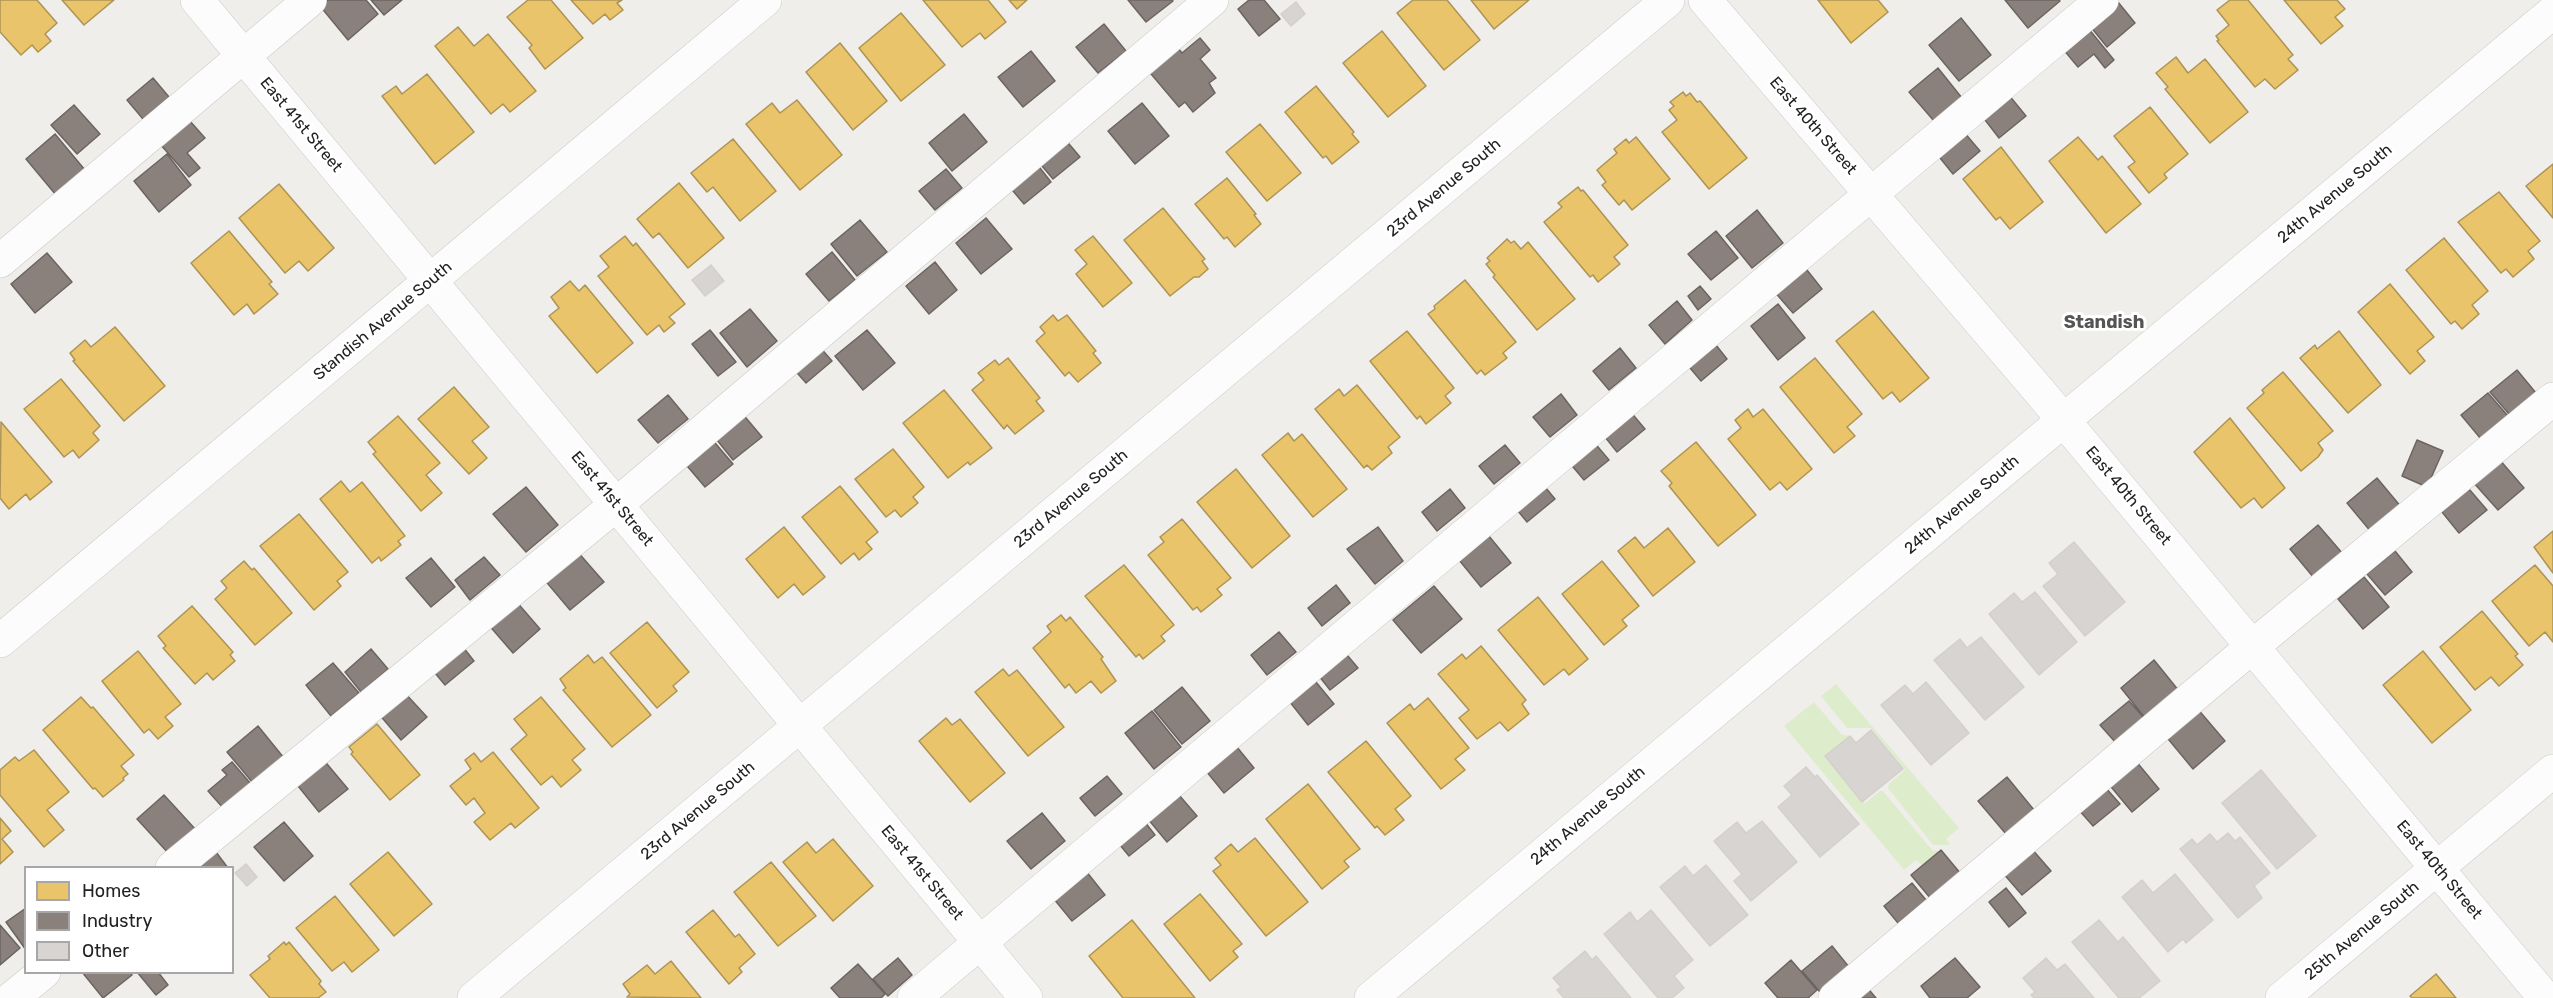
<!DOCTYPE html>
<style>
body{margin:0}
#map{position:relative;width:2553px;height:998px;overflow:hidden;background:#f0eeeb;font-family:Rubik,sans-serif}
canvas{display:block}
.legend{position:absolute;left:24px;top:866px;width:210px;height:108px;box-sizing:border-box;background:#fff;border:2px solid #a7a7a7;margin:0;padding:8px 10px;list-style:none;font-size:18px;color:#222}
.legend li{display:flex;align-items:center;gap:12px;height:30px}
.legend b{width:30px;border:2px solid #a7a7a7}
</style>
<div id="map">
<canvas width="2553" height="998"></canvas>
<ul class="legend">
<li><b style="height:16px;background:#e9c46a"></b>Homes</li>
<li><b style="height:16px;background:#8a817c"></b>Industry</li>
<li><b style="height:16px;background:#d7d4d2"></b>Other</li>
</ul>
</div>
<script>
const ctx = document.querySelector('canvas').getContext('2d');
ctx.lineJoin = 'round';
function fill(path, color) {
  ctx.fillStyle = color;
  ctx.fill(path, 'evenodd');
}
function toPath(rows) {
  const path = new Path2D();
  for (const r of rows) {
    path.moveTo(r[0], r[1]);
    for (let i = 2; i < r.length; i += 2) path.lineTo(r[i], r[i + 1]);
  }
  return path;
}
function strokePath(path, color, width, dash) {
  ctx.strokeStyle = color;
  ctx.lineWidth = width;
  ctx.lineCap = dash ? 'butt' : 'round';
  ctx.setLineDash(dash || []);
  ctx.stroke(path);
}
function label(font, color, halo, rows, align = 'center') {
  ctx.font = font + ' Rubik,sans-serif';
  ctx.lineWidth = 6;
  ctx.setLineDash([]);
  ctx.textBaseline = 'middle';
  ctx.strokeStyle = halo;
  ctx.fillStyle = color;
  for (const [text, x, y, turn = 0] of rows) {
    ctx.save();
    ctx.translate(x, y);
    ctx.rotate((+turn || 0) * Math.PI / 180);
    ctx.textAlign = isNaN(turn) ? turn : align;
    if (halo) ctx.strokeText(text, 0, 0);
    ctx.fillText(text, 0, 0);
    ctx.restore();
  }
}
const grass = toPath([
 [1836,684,1959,828,1946,839,1950,844,1948,845,1933,845,1888,788,1889,784,1905,770,1871,728,1847,728,1821,696],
 [1814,702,1842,735,1850,736,1825,757,1862,802,1865,803,1880,791,1883,791,1932,850,1941,852,1924,867,1916,860,1904,870,1784,726]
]);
const homes = toPath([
 [0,0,37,0,57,23,45,34,51,41,38,52,32,45,21,55,0,32,0,0],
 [62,0,114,0,84,25,62,0],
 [528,0,551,0,583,38,545,69,529,48,532,45,507,17,528,0],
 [571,0,622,0,617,3,623,10,610,20,605,14,593,24,571,0],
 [923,0,988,0,1006,22,985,39,980,33,962,47,923,0],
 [1009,0,1027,0,1017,9,1009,0],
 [1413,0,1447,0,1480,40,1444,70,1397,13,1413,0],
 [1471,0,1529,0,1494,29,1471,0],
 [1818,0,1878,0,1888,12,1851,43,1818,0],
 [2230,0,2248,0,2293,55,2288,59,2298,70,2275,89,2265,79,2255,87,2217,41,2219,40,2216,36,2229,25,2217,10,2230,0],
 [2284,0,2337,0,2345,9,2335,17,2343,26,2321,44,2284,0],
 [901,13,945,65,901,101,859,48,901,13],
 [458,27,474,46,488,34,536,91,510,112,503,104,491,114,435,46,458,27],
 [1382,31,1426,86,1388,117,1343,63,1382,31],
 [840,43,887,101,853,130,806,72,840,43],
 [2176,57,2188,73,2205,59,2248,112,2210,143,2165,89,2168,87,2156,73,2176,57],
 [427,74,474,132,435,164,382,96,396,86,402,94,427,74],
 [1316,86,1354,132,1352,134,1359,142,1332,164,1326,156,1323,158,1285,112,1316,86],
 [1683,92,1686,96,1690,93,1697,102,1700,101,1747,158,1709,189,1662,132,1677,120,1669,110,1674,106,1670,102,1683,92],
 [797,100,842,155,800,190,746,124,772,103,780,113,797,100],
 [2150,107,2188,154,2164,174,2167,178,2149,193,2128,167,2135,162,2114,136,2150,107],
 [1260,124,1301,173,1267,201,1226,152,1260,124],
 [1636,137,1670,179,1632,210,1624,200,1619,205,1602,185,1606,182,1597,170,1617,153,1614,149,1626,139,1629,143,1636,137],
 [2078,137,2098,160,2102,156,2141,204,2106,233,2049,161,2078,137],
 [733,139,776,191,740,221,713,187,707,192,691,173,733,139],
 [2001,147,2043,202,2010,229,2000,217,1996,220,1963,179,2001,147],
 [2553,164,2553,218,2526,186,2553,164],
 [1227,178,1256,214,1254,215,1261,224,1235,247,1227,237,1224,239,1195,204,1227,178],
 [679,183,724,238,688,268,659,233,653,238,637,219,679,183],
 [279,184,334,248,308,271,299,261,285,273,239,218,279,184],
 [1578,187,1581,191,1583,190,1628,245,1614,257,1620,264,1598,282,1593,275,1590,277,1544,222,1562,207,1558,203,1578,187],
 [2499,192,2540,241,2528,251,2534,259,2513,277,2506,269,2501,273,2458,222,2499,192],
 [1163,208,1205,259,1202,261,1208,269,1199,277,1194,277,1170,296,1124,240,1163,208],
 [229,231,272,282,269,284,278,294,254,314,247,304,234,315,191,263,229,231],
 [625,236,633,246,636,243,685,304,669,317,675,323,664,332,659,325,647,335,598,276,609,267,600,256,625,236],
 [1093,236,1132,283,1103,307,1076,274,1087,264,1075,250,1093,236],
 [2444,238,2488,291,2472,305,2479,314,2462,329,2455,321,2451,324,2406,270,2444,238],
 [1507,239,1511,243,1514,241,1521,249,1528,242,1575,299,1537,330,1493,277,1495,275,1486,264,1490,261,1487,258,1507,239],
 [1465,280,1516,342,1503,353,1507,358,1485,375,1481,370,1477,374,1428,314,1435,309,1434,306,1465,280],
 [570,281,579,291,585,285,633,343,597,373,549,316,559,308,551,297,570,281],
 [2390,284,2434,337,2417,351,2425,361,2410,374,2358,312,2390,284],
 [1873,311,1929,378,1900,402,1892,392,1883,399,1836,341,1873,311],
 [1053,315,1058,321,1067,315,1096,351,1093,353,1101,363,1078,382,1069,372,1065,376,1036,341,1045,333,1040,327,1053,315],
 [115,327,165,386,124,421,73,361,75,360,70,353,85,340,91,347,115,327],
 [1407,331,1454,388,1445,396,1451,403,1426,424,1420,416,1417,419,1370,361,1407,331],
 [2339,331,2381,385,2348,413,2300,358,2315,345,2317,349,2339,331],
 [1008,358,1040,398,1036,401,1044,411,1015,434,1007,425,1004,429,972,390,984,380,978,373,995,360,999,365,1008,358],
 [1815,358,1862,414,1847,427,1855,436,1834,453,1780,387,1815,358],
 [2283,372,2333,431,2318,443,2323,450,2318,457,2301,471,2247,408,2264,393,2262,390,2283,372],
 [61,379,100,426,93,433,99,440,79,458,73,450,64,457,24,409,61,379],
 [1357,385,1400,437,1388,447,1392,453,1372,470,1367,465,1364,468,1315,409,1339,389,1344,396,1357,385],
 [454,387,489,427,472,441,487,458,469,474,418,419,454,387],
 [944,390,992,448,970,465,968,462,948,478,903,423,944,390],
 [1748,409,1753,417,1763,409,1812,469,1787,490,1780,482,1770,490,1728,439,1741,428,1735,420,1748,409],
 [398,416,440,463,426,475,442,493,421,511,373,454,376,452,368,442,398,416],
 [2230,418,2285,488,2262,508,2254,498,2241,508,2194,452,2230,418],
 [1,422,52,482,30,500,26,494,9,509,0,498,1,422],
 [1288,433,1294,441,1302,434,1347,489,1313,517,1262,455,1288,433],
 [1696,442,1756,515,1718,546,1669,486,1672,483,1661,471,1696,442],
 [893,449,924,487,913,497,918,503,901,517,895,510,886,517,855,479,893,449],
 [1236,469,1290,536,1252,568,1197,502,1236,469],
 [341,481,350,492,362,482,405,536,398,541,401,545,381,561,379,557,372,563,320,499,341,481],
 [840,486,878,532,866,542,872,549,859,560,854,553,841,564,802,517,840,486],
 [299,514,348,572,337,581,341,586,314,610,260,546,299,514],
 [1182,519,1231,578,1217,589,1222,595,1201,612,1197,607,1193,610,1148,555,1164,542,1160,537,1182,519],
 [784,527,825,577,803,595,794,584,778,598,746,559,784,527],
 [1668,528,1695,562,1653,596,1618,551,1635,537,1644,548,1668,528],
 [2553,531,2553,573,2534,547,2553,531],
 [244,561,252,570,254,568,292,613,255,645,215,599,227,588,221,581,244,561],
 [1602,561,1639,606,1622,620,1627,626,1604,645,1562,594,1602,561],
 [1124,565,1174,625,1161,636,1165,641,1143,659,1139,654,1136,657,1085,596,1124,565],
 [2535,565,2553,586,2553,642,2545,632,2529,646,2492,601,2535,565],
 [1538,597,1588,659,1569,675,1564,669,1544,685,1498,630,1538,597],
 [192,606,233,652,230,655,235,661,213,680,207,673,195,684,163,648,166,646,158,636,192,606],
 [2482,611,2518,654,2515,656,2523,665,2499,686,2491,677,2475,690,2440,647,2482,611],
 [1061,615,1066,621,1070,617,1103,657,1101,659,1116,681,1101,693,1091,681,1076,693,1069,684,1065,688,1033,648,1051,632,1047,626,1061,615],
 [647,622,689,672,673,686,677,691,657,708,610,653,647,622],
 [1481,646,1526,700,1522,704,1529,714,1508,731,1500,722,1477,739,1459,718,1469,710,1438,674,1462,654,1466,659,1481,646],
 [138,651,181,704,165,717,173,726,158,739,149,729,144,733,102,681,138,651],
 [2423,651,2471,710,2432,743,2383,685,2423,651],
 [588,655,594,663,602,657,651,715,612,747,563,690,566,688,560,679,588,655],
 [1003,669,1009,676,1017,670,1064,727,1028,756,975,692,1003,669],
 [81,697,91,708,93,707,134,755,121,766,128,774,123,778,124,780,103,797,95,788,93,789,43,730,81,697],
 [541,697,585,749,572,760,581,770,561,787,552,776,541,785,511,749,527,735,514,719,541,697],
 [1428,698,1469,748,1455,759,1465,770,1441,789,1387,723,1410,704,1414,710,1428,698],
 [946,718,952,725,960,719,1005,773,970,802,919,741,946,718],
 [377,724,420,775,390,800,351,754,353,752,349,747,377,724],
 [1366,741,1411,796,1395,809,1404,820,1385,835,1377,826,1375,828,1328,772,1366,741],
 [34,750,69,792,47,810,64,830,44,847,0,795,0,770,15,757,19,761,34,750],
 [493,752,539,808,515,828,511,823,490,840,474,822,485,813,474,798,466,805,450,786,471,769,465,760,474,753,481,762,493,752],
 [1308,784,1360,849,1344,861,1349,867,1322,889,1266,819,1308,784],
 [0,818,11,831,2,839,13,852,0,864,0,818],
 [1255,838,1308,902,1266,936,1213,871,1221,865,1215,858,1231,844,1238,852,1255,838],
 [833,839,873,886,833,921,783,862,807,842,816,853,833,839],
 [388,852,432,904,394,936,350,884,388,852],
 [771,862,816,916,778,946,734,892,771,862],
 [1200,894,1242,944,1233,951,1238,957,1210,981,1164,924,1200,894],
 [335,896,379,950,352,972,344,962,332,971,296,928,335,896],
 [713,910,735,937,739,934,755,954,739,968,742,972,729,984,686,932,713,910],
 [1132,920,1195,998,1123,998,1089,956,1132,920],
 [284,942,286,945,289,942,321,981,319,984,326,992,318,998,270,998,250,975,270,959,268,956,284,942],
 [671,961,701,998,627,997,630,994,623,984,647,965,655,974,671,961],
 [2436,974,2456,998,2412,998,2410,996,2436,974]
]);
const industry = toPath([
 [328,0,366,0,378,14,348,40,320,6,328,0],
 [371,0,402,0,384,15,371,0],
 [1128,0,1172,0,1173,1,1146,22,1128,0],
 [1249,0,1264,0,1280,19,1259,36,1238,9,1249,0],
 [2005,0,2059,0,2060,1,2028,28,2005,0],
 [2118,2,2135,23,2107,47,2090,26,2118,2],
 [1961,18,1991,55,1959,81,1929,45,1961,18],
 [1104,24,1126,51,1098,73,1076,47,1104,24],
 [2088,28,2114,60,2105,68,2094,54,2078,67,2063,49,2088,28],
 [1200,38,1210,50,1200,59,1216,78,1209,83,1215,93,1193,112,1185,102,1179,107,1146,68,1175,44,1182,53,1200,38],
 [1031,51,1055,81,1023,107,998,77,1031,51],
 [1938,68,1962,98,1934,121,1909,92,1938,68],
 [153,78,169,97,143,119,127,100,153,78],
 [2008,94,2026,116,1999,138,1982,116,2008,94],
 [1142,103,1169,136,1135,164,1108,131,1142,103],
 [74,105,100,134,77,154,51,125,74,105],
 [964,114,987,142,952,171,929,143,964,114],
 [189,120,205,138,187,153,200,168,189,177,160,144,189,120],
 [1963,131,1980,151,1953,174,1936,153,1963,131],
 [55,134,85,170,56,195,26,159,55,134],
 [1064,138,1080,157,1053,179,1037,160,1064,138],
 [167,154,191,185,159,212,134,181,167,154],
 [1036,163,1051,182,1024,204,1008,185,1036,163],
 [946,169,962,188,935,210,919,191,946,169],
 [1757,210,1783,243,1752,268,1726,236,1757,210],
 [986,218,1012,249,981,274,956,243,986,218],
 [860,220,887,252,857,276,831,244,860,220],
 [1716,231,1738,258,1711,280,1688,254,1716,231],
 [832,252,855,280,829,301,806,274,832,252],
 [47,253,72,282,35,313,11,284,47,253],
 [935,262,957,290,929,314,906,286,935,262],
 [1803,265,1822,289,1793,313,1773,290,1803,265],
 [1700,286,1711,299,1698,310,1688,296,1700,286],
 [1677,301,1692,320,1665,344,1649,325,1677,301],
 [1778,304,1805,338,1778,360,1751,326,1778,304],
 [750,309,777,341,747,367,720,333,750,309],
 [710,330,736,362,718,376,692,344,710,330],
 [867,330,895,363,863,390,835,356,867,330],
 [1712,340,1727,359,1701,381,1685,362,1712,340],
 [818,345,832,361,806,383,792,367,818,345],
 [1620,348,1636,368,1609,390,1593,371,1620,348],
 [2517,370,2536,393,2509,414,2490,392,2517,370],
 [2488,393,2508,416,2481,439,2461,415,2488,393],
 [1561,394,1577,415,1550,437,1533,417,1561,394],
 [668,395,688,419,658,443,638,420,668,395],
 [1629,410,1645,429,1617,452,1601,432,1629,410],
 [741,412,762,437,733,460,713,435,741,412],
 [710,437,733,464,705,487,682,460,710,437],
 [2417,440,2443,451,2427,487,2402,476,2417,440],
 [1593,441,1609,460,1584,480,1568,461,1593,441],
 [1505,445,1520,463,1494,484,1479,466,1505,445],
 [2499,459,2524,488,2498,510,2473,482,2499,459],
 [2377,478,2402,508,2372,533,2347,503,2377,478],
 [1541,482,1555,499,1527,522,1513,505,1541,482],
 [526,487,558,525,526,552,493,514,526,487],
 [1450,489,1465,508,1437,531,1422,512,1450,489],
 [2469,489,2487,510,2459,533,2442,512,2469,489],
 [2318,525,2343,554,2314,578,2290,549,2318,525],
 [1378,527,1403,561,1375,584,1347,549,1378,527],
 [1484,530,1511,563,1481,587,1455,555,1484,530],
 [576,550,604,582,570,610,543,578,576,550],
 [2395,551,2412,572,2385,595,2367,574,2395,551],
 [484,557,500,575,470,600,455,580,484,557],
 [431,558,455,587,431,607,406,578,431,558],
 [2364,577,2389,607,2363,629,2338,599,2364,577],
 [1336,585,1350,603,1322,626,1308,608,1336,585],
 [1434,586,1462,619,1421,653,1393,620,1434,586],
 [515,600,540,629,513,653,487,623,515,600],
 [1279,632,1296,652,1267,675,1251,655,1279,632],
 [459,642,474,661,445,685,430,667,459,642],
 [371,649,388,669,361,692,345,672,371,649],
 [1342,649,1358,668,1330,690,1315,671,1342,649],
 [2154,660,2179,691,2146,719,2121,688,2154,660],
 [333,663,359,693,331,716,306,685,333,663],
 [1311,676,1334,704,1308,725,1286,697,1311,676],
 [1182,687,1210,721,1182,744,1154,710,1182,687],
 [403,691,427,717,401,740,378,713,403,691],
 [2129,701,2145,719,2116,743,2100,725,2129,701],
 [2196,707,2225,741,2193,769,2164,734,2196,707],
 [1152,711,1181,747,1154,769,1125,733,1152,711],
 [258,726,284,758,253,783,227,752,258,726],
 [1232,741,1254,768,1224,793,1202,766,1232,741],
 [322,758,348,789,319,812,294,781,322,758],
 [2135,760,2159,789,2132,812,2107,782,2135,760],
 [232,762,251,784,224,809,208,791,227,775,222,770,232,762],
 [1107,776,1122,794,1095,816,1080,798,1107,776],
 [2007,777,2034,810,2006,834,1978,801,2007,777],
 [2105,787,2120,804,2093,826,2078,809,2105,787],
 [1173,788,1197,816,1167,842,1143,813,1173,788],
 [164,795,197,831,170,855,137,819,164,795],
 [1042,813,1065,841,1031,869,1007,841,1042,813],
 [1141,817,1155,835,1129,856,1115,839,1141,817],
 [284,822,313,856,284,881,254,847,284,822],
 [213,848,228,868,190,868,213,848],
 [2031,848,2051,871,2022,895,2002,872,2031,848],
 [1941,850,1961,874,1931,899,1911,875,1941,850],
 [1082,866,1105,895,1072,921,1049,893,1082,866],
 [1912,883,1926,900,1898,923,1884,906,1912,883],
 [2006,888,2026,913,2009,927,1989,902,2006,888],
 [26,908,26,950,6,922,26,908],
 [0,925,20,948,0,965,0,925],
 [1832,946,1849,967,1820,992,1802,971,1832,946],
 [898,958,912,975,888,996,873,979,898,958],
 [1955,958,1980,987,1967,998,1930,998,1921,986,1955,958],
 [1791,960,1817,990,1808,998,1778,998,1765,983,1791,960],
 [858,964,885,994,881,998,840,998,831,988,858,964],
 [82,972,130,972,132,975,103,998,82,972],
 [137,972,158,972,168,985,156,995,137,972],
 [1865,985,1876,998,1849,998,1865,985]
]);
const building = toPath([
 [1296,2,1305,14,1291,26,1281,14,1296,2],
 [711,265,724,281,705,296,692,280,711,265],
 [2074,542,2125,602,2085,636,2043,586,2058,574,2049,563,2074,542],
 [2035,592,2077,642,2039,675,1989,614,2014,593,2022,602,2035,592],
 [1981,637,2024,687,1985,720,1934,660,1960,639,1967,648,1981,637],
 [1926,682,1969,733,1931,765,1881,705,1905,685,1913,694,1926,682],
 [1871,730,1903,769,1862,802,1825,756,1850,736,1856,743,1871,730],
 [1806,767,1815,777,1817,775,1859,824,1820,857,1778,807,1792,795,1784,786,1806,767],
 [2261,770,2316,836,2277,869,2222,803,2261,770],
 [1762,821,1797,862,1751,901,1734,881,1742,874,1714,841,1737,822,1746,833,1762,821],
 [2228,833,2235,841,2240,837,2270,873,2254,886,2262,898,2238,918,2180,849,2192,839,2197,845,2210,834,2217,842,2228,833],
 [246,864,257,877,247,886,235,873,246,864],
 [1706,865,1748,915,1710,946,1660,887,1685,866,1693,876,1706,865],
 [2175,874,2213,920,2186,943,2183,939,2168,952,2122,897,2142,880,2153,893,2175,874],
 [1651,910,1693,960,1674,976,1684,988,1672,998,1658,998,1604,934,1630,912,1637,922,1651,910],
 [2099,920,2118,942,2123,937,2160,981,2139,998,2119,998,2072,942,2099,920],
 [1585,951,1592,960,1596,956,1631,998,1564,998,1557,990,1561,987,1553,978,1585,951],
 [2046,958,2057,970,2065,964,2094,998,2034,998,2031,995,2035,992,2023,978,2046,958]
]);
const minor = toPath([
 [197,0,1026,998],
 [1705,0,2040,392,2545,998],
 [0,261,310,0],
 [0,641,765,0],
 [172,868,617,504,1212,0],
 [12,998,44,972],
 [474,998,1668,0],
 [914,998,2102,0],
 [1371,998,2553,12],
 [1835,998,2253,646,2553,399],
 [2282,998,2553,771]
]);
const streetNames = [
 ["East 41st Street",301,125,50],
 ["East 40th Street",1813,126,49],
 ["23rd Avenue South",1444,188,-40],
 ["24th Avenue South",2335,194,-40],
 ["Standish Avenue South",383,321,-40],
 ["East 40th Street",2128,496,50],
 ["East 41st Street",612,499,50],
 ["23rd Avenue South",1071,499,-40],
 ["24th Avenue South",1962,505,-40],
 ["23rd Avenue South",698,811,-40],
 ["24th Avenue South",1588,816,-40],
 ["East 40th Street",2439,870,50],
 ["East 41st Street",922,873,50],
 ["25th Avenue South",2362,931,-40]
];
const neighbourhoodNames = [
 ["Standish",2104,323]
];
fill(grass, '#ddeccb');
fill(homes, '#e9c46a');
strokePath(homes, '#ad9354', 1.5);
fill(industry, '#8a817c');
strokePath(industry, '#6b6461', 1.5);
fill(building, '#d7d4d2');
strokePath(building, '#d3d0cc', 1.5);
strokePath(minor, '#c9c8c7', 34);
strokePath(minor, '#fdfcfc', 33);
label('16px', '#222', '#fff', streetNames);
label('bold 18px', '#555', '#fff', neighbourhoodNames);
</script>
